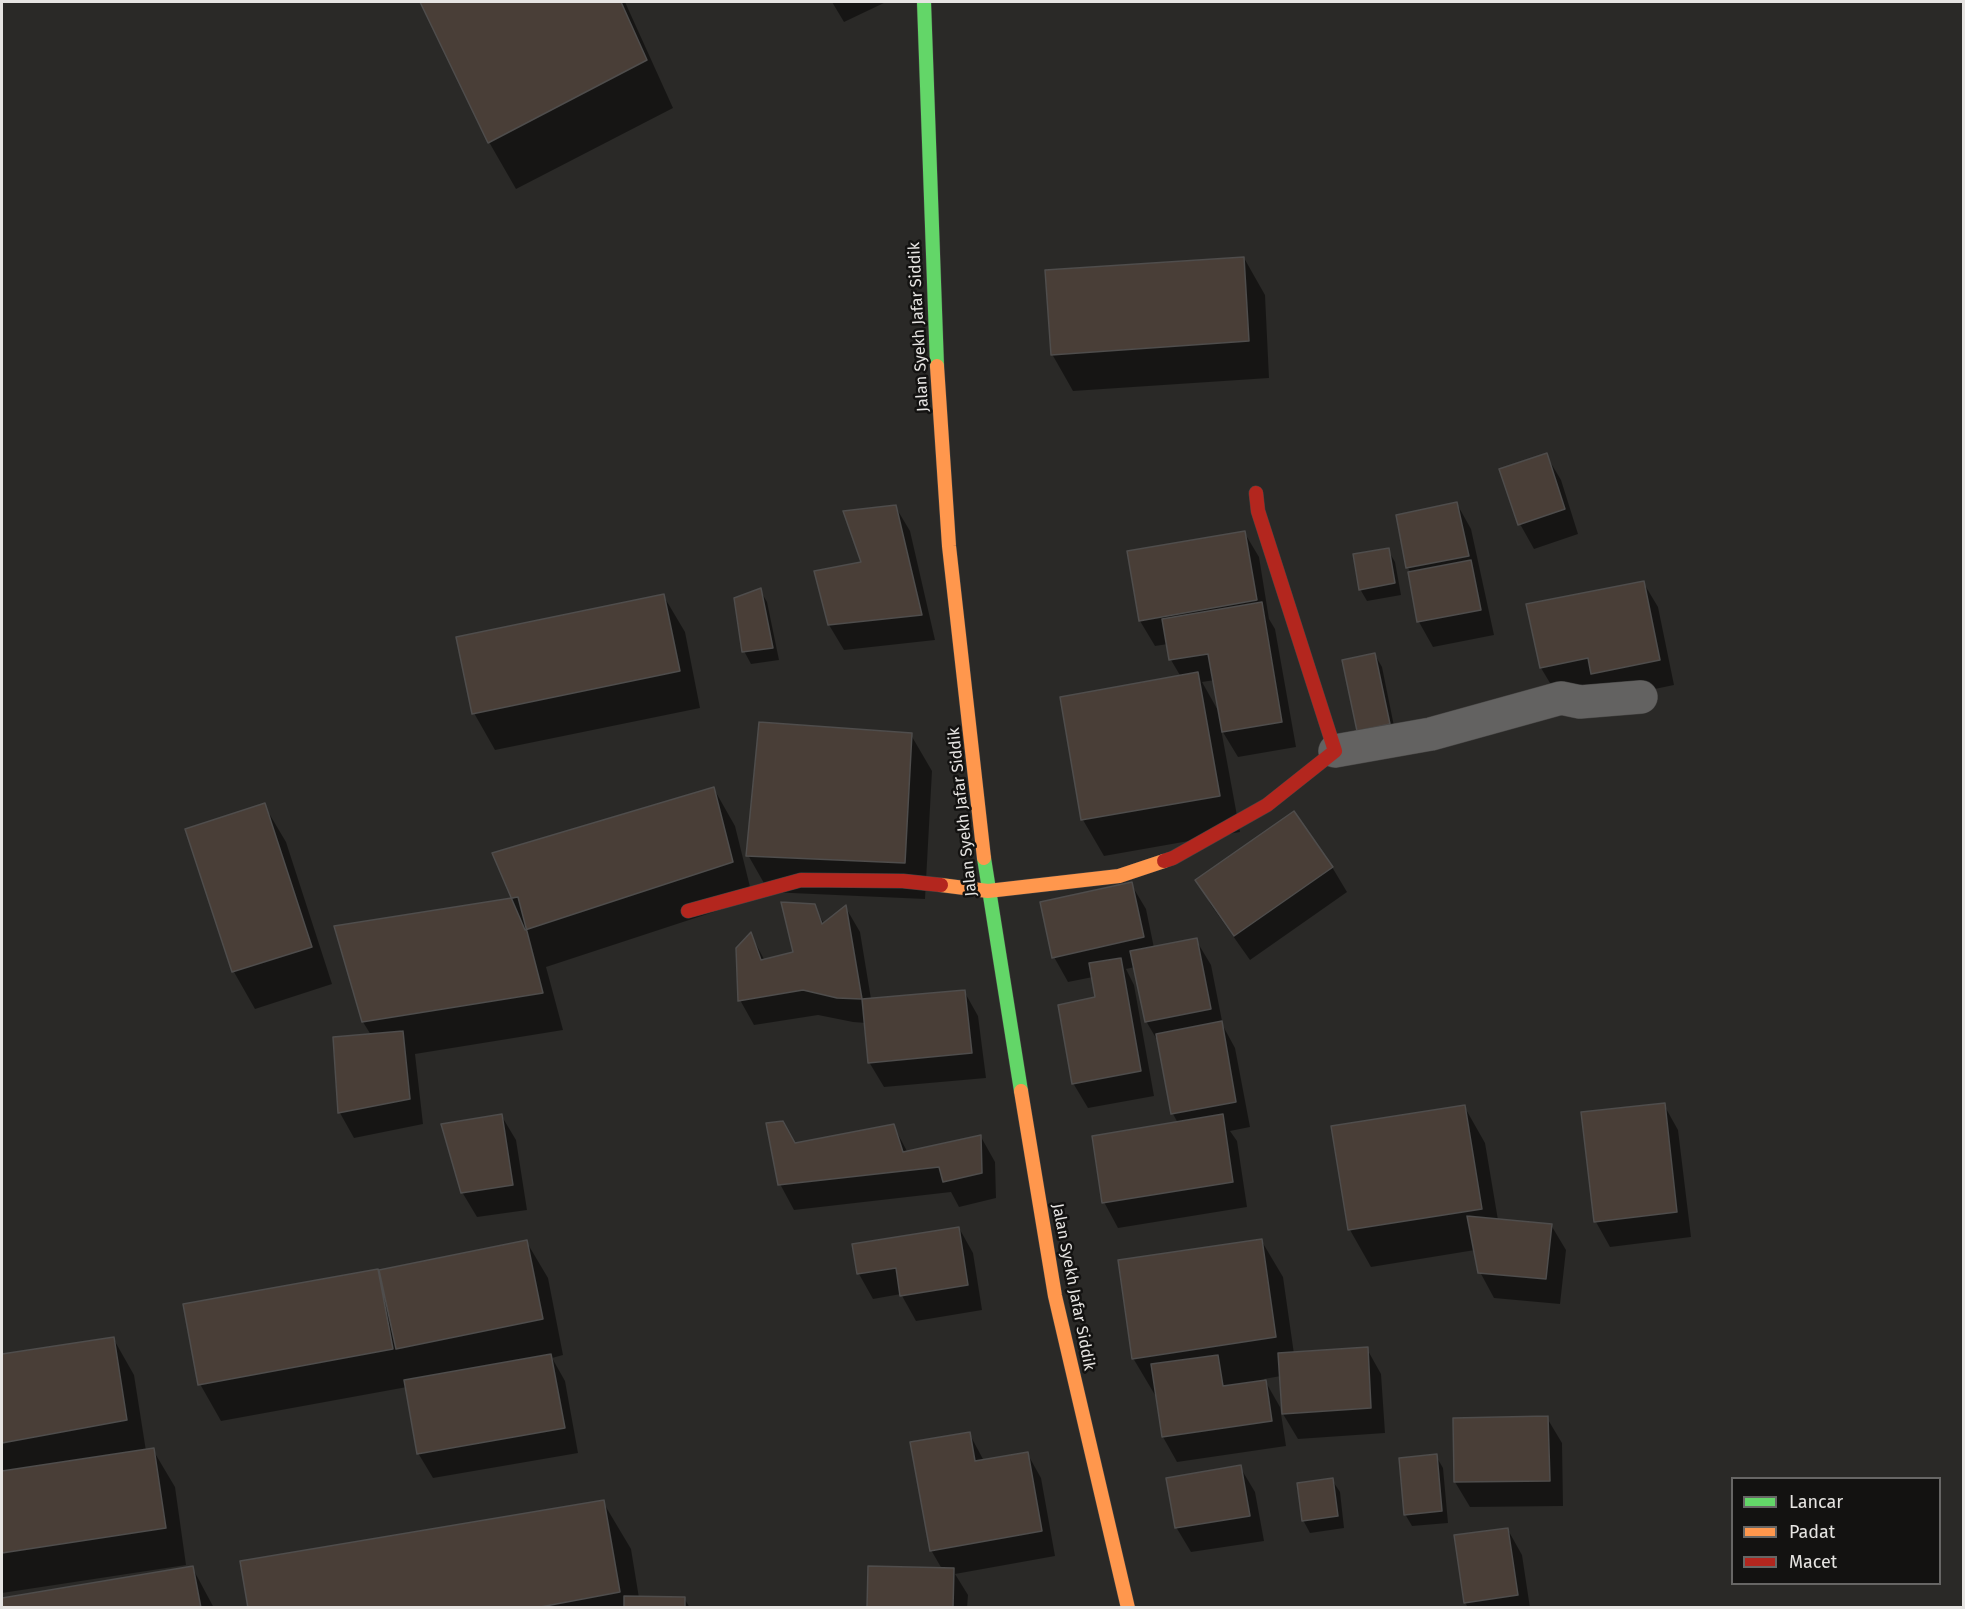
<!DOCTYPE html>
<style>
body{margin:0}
#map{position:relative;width:1965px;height:1609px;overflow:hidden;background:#2a2927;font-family:"Fira Sans",sans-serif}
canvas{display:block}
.frame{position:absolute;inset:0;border:3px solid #e6e4e2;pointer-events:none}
.legend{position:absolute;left:1731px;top:1477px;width:210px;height:108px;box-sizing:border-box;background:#131211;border:2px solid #676665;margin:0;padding:8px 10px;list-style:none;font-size:18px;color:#e6e4e2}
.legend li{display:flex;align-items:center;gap:12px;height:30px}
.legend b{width:30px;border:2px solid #676665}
</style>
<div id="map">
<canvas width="1965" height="1609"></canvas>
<div class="frame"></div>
<ul class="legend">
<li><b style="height:8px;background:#63d668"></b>Lancar</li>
<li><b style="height:8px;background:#ff974d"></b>Padat</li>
<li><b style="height:8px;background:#b3261e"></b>Macet</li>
</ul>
</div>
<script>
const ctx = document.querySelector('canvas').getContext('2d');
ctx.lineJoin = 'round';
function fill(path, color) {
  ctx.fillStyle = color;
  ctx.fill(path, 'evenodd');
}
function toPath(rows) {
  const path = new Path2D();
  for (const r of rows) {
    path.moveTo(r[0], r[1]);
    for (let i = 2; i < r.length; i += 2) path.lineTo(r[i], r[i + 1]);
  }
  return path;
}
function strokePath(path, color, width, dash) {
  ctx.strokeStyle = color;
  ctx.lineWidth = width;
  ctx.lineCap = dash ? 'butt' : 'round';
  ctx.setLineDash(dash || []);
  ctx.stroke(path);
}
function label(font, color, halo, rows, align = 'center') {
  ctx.font = font + ' "Fira Sans",sans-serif';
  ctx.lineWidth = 5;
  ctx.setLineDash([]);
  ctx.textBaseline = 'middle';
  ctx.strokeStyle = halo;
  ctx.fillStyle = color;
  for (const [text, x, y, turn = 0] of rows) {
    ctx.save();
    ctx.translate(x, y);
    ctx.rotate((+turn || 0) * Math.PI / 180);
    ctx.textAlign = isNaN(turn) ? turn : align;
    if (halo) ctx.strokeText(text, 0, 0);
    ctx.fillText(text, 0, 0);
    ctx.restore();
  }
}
const shadow = toPath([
 [421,2,625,2,673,108,516,189,489,142],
 [832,2,886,2,844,22],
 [1244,258,1265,295,1269,378,1073,391,1052,354],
 [1546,455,1561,480,1578,534,1534,549,1520,524],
 [1457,504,1471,529,1494,635,1433,647,1419,622,1411,573,1408,568,1398,516],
 [895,506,910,531,935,640,844,650,829,625],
 [1244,532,1259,557,1269,619,1275,629,1296,747,1238,757,1221,729,1240,832,1104,856,1083,820,1181,677,1171,660,1168,644,1155,646,1140,621,1129,552],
 [1215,680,1220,714,1202,682],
 [1388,550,1395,562,1401,595,1367,601,1360,589],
 [1643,582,1658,607,1674,685,1607,699,1599,684,1556,693,1541,668,1528,605],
 [760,590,767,602,779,660,751,664,744,651],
 [663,595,685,632,700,708,495,750,474,713],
 [1375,655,1382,667,1396,736,1365,743],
 [911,735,932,771,925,899,769,892,748,855],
 [714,789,735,826,753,899,546,967,563,1030,415,1054,423,1124,354,1138,340,1113,334,1039,371,1035,363,1022,336,927,513,899],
 [264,805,286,842,332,984,255,1009,234,972,187,830],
 [1332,867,1347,892,1250,960,1211,905,1197,880],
 [1131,884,1146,909,1154,948,1196,940,1211,965,1223,1026,1235,1048,1250,1127,1230,1131,1237,1141,1247,1207,1118,1228,1104,1202,1178,1123,1173,1114,1160,1045,1146,1021,1135,967,1126,969,1134,985,1154,1096,1088,1108,1073,1083,1096,999,1093,977,1068,982,1054,957],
 [814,905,824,924,846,908,860,932,871,999,964,991,978,1016,986,1078,884,1087,869,1062,866,1023,853,1022,818,1015,754,1025,740,1000,751,935,765,961,795,953],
 [1664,1105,1678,1130,1691,1237,1610,1247,1596,1222,1583,1114],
 [1464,1106,1485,1143,1498,1220,1551,1225,1566,1250,1560,1304,1494,1298,1480,1272,1475,1250,1371,1267,1350,1230,1333,1128],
 [501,1115,516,1140,527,1210,477,1217,462,1192],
 [893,1125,908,1153,981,1137,995,1162,996,1198,959,1207,951,1192,794,1210,780,1184,794,1144],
 [959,1228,973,1253,982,1310,916,1321,901,1294,873,1299,859,1274,854,1245],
 [1261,1240,1283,1277,1294,1354,1367,1349,1381,1374,1385,1433,1298,1439,1283,1414,1281,1376,1264,1379,1280,1407,1286,1446,1177,1462,1163,1437,1157,1395,1155,1395,1133,1358],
 [526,1241,548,1278,563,1355,552,1358,565,1381,578,1453,433,1478,418,1453,407,1387,221,1421,200,1384,378,1272],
 [113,1338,134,1375,146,1451,153,1450,175,1487,186,1565,2,1593,2,1356],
 [1547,1418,1562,1443,1563,1506,1470,1507,1455,1482],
 [969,1433,984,1461,1027,1453,1041,1478,1055,1556,955,1574,968,1595,967,1608,868,1608,942,1569,931,1550],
 [1436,1456,1443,1468,1448,1523,1412,1526,1405,1514],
 [1240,1467,1255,1492,1264,1541,1191,1552,1176,1527],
 [1332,1480,1340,1492,1344,1528,1310,1533,1303,1520],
 [603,1502,631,1549,639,1598,684,1598,690,1608,250,1608],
 [1508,1530,1522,1555,1530,1608,1468,1608,1465,1602],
 [192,1567,214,1608,2,1608,2,1599]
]);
const building = toPath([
 [420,2,621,2,647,60,488,143,420,2],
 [1244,257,1249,341,1051,355,1045,270,1244,257],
 [1547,453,1565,509,1518,525,1499,469,1547,453],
 [1457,502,1469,556,1406,568,1396,515,1457,502],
 [896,505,922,615,828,625,814,571,861,562,843,511,896,505],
 [1245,531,1257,600,1139,621,1127,551,1245,531],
 [1389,548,1395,583,1359,590,1353,554,1389,548],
 [1471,560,1481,610,1417,622,1408,572,1471,560],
 [1644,581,1660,660,1591,674,1588,658,1540,668,1526,604,1644,581],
 [761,588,773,648,742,652,734,598,761,588],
 [664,594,680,671,472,714,456,637,664,594],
 [1262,602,1282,722,1222,732,1208,654,1169,660,1162,619,1262,602],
 [1375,653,1390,724,1357,731,1342,660,1375,653],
 [1198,672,1220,796,1081,820,1060,697,1198,672],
 [759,722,912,733,905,863,746,856,759,722],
 [714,787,733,862,525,930,492,853,714,787],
 [265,803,312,947,232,972,185,829,265,803],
 [1294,811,1333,867,1234,936,1195,880,1294,811],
 [1132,882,1144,937,1052,958,1040,902,1132,882],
 [518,897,543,993,362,1022,334,926,518,897],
 [781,902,815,904,822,924,846,905,862,999,837,998,803,990,738,1001,736,948,751,932,761,960,793,952,781,902],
 [1197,938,1211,1009,1145,1022,1130,951,1197,938],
 [1121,958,1141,1071,1072,1084,1058,1005,1095,997,1089,963,1121,958],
 [965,990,972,1053,868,1063,862,999,965,990],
 [1222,1021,1236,1102,1171,1114,1156,1034,1222,1021],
 [403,1031,410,1099,338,1113,333,1037,403,1031],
 [1665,1103,1677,1212,1594,1222,1581,1112,1665,1103],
 [1465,1105,1482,1209,1348,1230,1331,1126,1465,1105],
 [502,1114,513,1185,461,1193,441,1124,502,1114],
 [1223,1114,1233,1182,1102,1203,1092,1136,1223,1114],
 [783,1121,795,1143,894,1124,903,1152,981,1135,982,1173,943,1182,939,1167,778,1185,766,1123,783,1121],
 [1467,1216,1552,1224,1546,1279,1478,1273,1467,1216],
 [959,1227,968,1285,900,1296,896,1268,857,1274,852,1244,959,1227],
 [1262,1239,1276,1337,1132,1359,1118,1260,1262,1239],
 [527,1240,543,1319,396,1349,379,1270,527,1240],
 [378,1269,393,1349,198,1385,183,1304,378,1269],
 [114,1337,127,1420,2,1443,2,1354,114,1337],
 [1368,1347,1371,1408,1282,1414,1278,1353,1368,1347],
 [551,1354,565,1428,417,1454,404,1380,551,1354],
 [1218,1355,1223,1386,1266,1380,1272,1421,1162,1437,1151,1364,1218,1355],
 [1548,1416,1550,1481,1454,1482,1453,1418,1548,1416],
 [970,1432,975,1461,1028,1452,1042,1531,930,1551,910,1442,970,1432],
 [154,1448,166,1528,2,1553,2,1471,154,1448],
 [1437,1454,1442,1511,1404,1515,1399,1458,1437,1454],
 [1241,1465,1250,1516,1175,1528,1166,1478,1241,1465],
 [1333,1478,1338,1516,1302,1521,1297,1483,1333,1478],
 [604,1500,620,1592,535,1608,248,1608,240,1561,604,1500],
 [1508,1528,1518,1595,1464,1603,1454,1535,1508,1528],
 [193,1566,201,1608,2,1608,2,1598,193,1566],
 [868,1566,954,1568,953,1608,867,1608,868,1566],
 [624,1596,685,1597,685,1608,624,1608,624,1596]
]);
const street = toPath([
 [1335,751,1431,734,1561,698,1580,702,1641,697]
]);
const fast = toPath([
 [924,2,937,366],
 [984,858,1021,1091]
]);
const slow = toPath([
 [937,366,949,546,984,858],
 [941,885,988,891,1119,876,1164,861],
 [1021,1091,1055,1296,1128,1608]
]);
const jam = toPath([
 [1164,861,1173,858,1267,805,1335,751,1258,511,1256,493],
 [688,911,801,880,903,881,941,885]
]);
const streetNames = [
 ["Jalan Syekh Jafar Siddik",919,327,-93],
 ["Jalan Syekh Jafar Siddik",963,812,-96],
 ["Jalan Syekh Jafar Siddik",1073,1287,79]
];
fill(shadow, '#0007');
fill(building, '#493e37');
strokePath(building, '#4f4d4c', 1.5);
strokePath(street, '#454443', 34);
strokePath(fast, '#454443', 15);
strokePath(slow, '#454443', 15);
strokePath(jam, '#454443', 15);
strokePath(street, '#636261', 33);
strokePath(fast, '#63d668', 14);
strokePath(slow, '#ff974d', 14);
strokePath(jam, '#b3261e', 14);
label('16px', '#e6e4e2', '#131211', streetNames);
</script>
